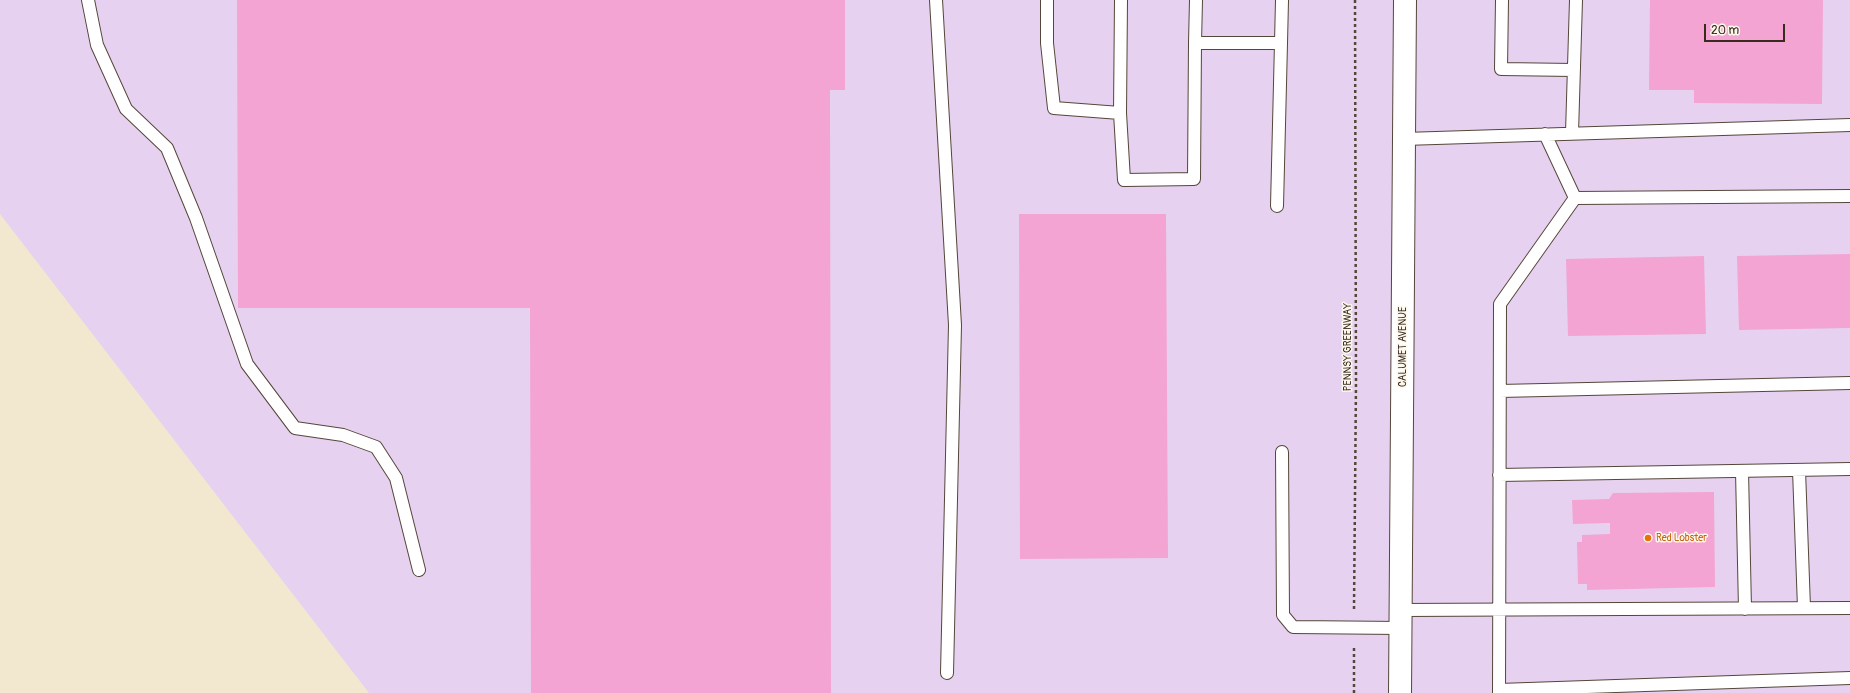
<!DOCTYPE html>
<style>
body{margin:0}
#map{position:relative;width:1850px;height:693px;overflow:hidden;background:#f1e8cf;font-family:Pangolin,sans-serif}
canvas{display:block}
.scale{position:absolute;left:1704px;top:24px;width:81px;height:18px;box-sizing:border-box;border:2px solid #3b2a1e;border-top:0;padding-left:5px;font-size:12px;line-height:14px;white-space:nowrap;color:#3b2a1e;-webkit-text-stroke:3px #fbf7ec;paint-order:stroke}
</style>
<div id="map">
<canvas width="1850" height="693"></canvas>
<div class="scale">20 m</div>
</div>
<script>
const ctx = document.querySelector('canvas').getContext('2d');
ctx.lineJoin = 'round';
function fill(path, color) {
  ctx.fillStyle = color;
  ctx.fill(path, 'evenodd');
}
function toPath(rows) {
  const path = new Path2D();
  for (const r of rows) {
    path.moveTo(r[0], r[1]);
    for (let i = 2; i < r.length; i += 2) path.lineTo(r[i], r[i + 1]);
  }
  return path;
}
function strokePath(path, color, width, dash) {
  ctx.strokeStyle = color;
  ctx.lineWidth = width;
  ctx.lineCap = dash ? 'butt' : 'round';
  ctx.setLineDash(dash || []);
  ctx.stroke(path);
}
function label(font, color, halo, rows, align = 'center') {
  ctx.font = font + ' Pangolin,sans-serif';
  ctx.lineWidth = 3;
  ctx.setLineDash([]);
  ctx.textBaseline = 'middle';
  ctx.strokeStyle = halo;
  ctx.fillStyle = color;
  for (const [text, x, y, turn = 0] of rows) {
    ctx.save();
    ctx.translate(x, y);
    ctx.rotate((+turn || 0) * Math.PI / 180);
    ctx.textAlign = isNaN(turn) ? turn : align;
    if (halo) ctx.strokeText(text, 0, 0);
    ctx.fillText(text, 0, 0);
    ctx.restore();
  }
}
const built = toPath([
 [0,0,1850,0,1850,693,369,693,0,214]
]);
const building = toPath([
 [237,0,845,0,845,90,830,90,831,693,531,693,530,308,238,308],
 [1650,0,1823,0,1822,104,1694,103,1694,90,1649,90],
 [1019,214,1166,214,1168,558,1020,559],
 [1850,254,1850,328,1739,330,1737,256],
 [1704,256,1706,334,1568,336,1566,259],
 [1714,492,1715,587,1587,590,1587,584,1578,584,1577,542,1582,542,1582,535,1610,534,1610,523,1573,524,1572,500,1609,499,1613,493]
]);
const path = toPath([
 [1354,609,1356,383,1355,0],
 [1354,648,1354,693]
]);
const lane = toPath([
 [88,0,97,45,126,109,167,148,196,218,247,364,295,428,343,435,376,447,396,478,419,570],
 [936,0,955,325,947,673],
 [1047,0,1047,43,1054,108,1120,113,1124,180,1194,179,1195,43,1281,43,1282,0],
 [1502,0,1501,69,1574,70],
 [1195,43,1196,0],
 [1120,113,1121,0],
 [1572,133,1576,0],
 [1404,139,1850,125],
 [1575,198,1850,196],
 [1277,206,1281,43],
 [1500,391,1850,383],
 [1282,452,1283,615,1293,627,1401,628],
 [1799,470,1804,608],
 [1742,471,1745,609],
 [1499,475,1850,469],
 [1401,610,1850,608],
 [1499,690,1850,678],
 [1499,693,1500,304,1575,198,1545,134]
]);
const secondary = toPath([
 [1400,693,1405,0]
]);
const markers = [
 [1648,538,4,"#e8710a"]
];
const streetNames = [
 ["PENNSY GREENWAY",1348,347,-90],
 ["CALUMET AVENUE",1403,347,-90]
];
const foodNames = [
 ["Red Lobster",1656,538]
];
fill(built, '#e6d2f0');
fill(building, '#f3a4d2');
strokePath(lane, '#564639', 14);
strokePath(secondary, '#564639', 24);
strokePath(path, '#564639', 2.5, [3, 3]);
strokePath(lane, '#fff', 12);
strokePath(secondary, '#fff', 22);
for (const [x, y, r, color] of markers) {
  const dot = new Path2D();
  dot.arc(x, y, r, 0, 2 * Math.PI);
  ctx.fillStyle = color;
  ctx.fill(dot);
  strokePath(dot, '#fbf7ec', 1.5);
}
label('10px', '#3b2a1e', '#fbf7ec', streetNames);
label('10px', '#c56008', '#fbf7ec', foodNames, 'left');
</script>
